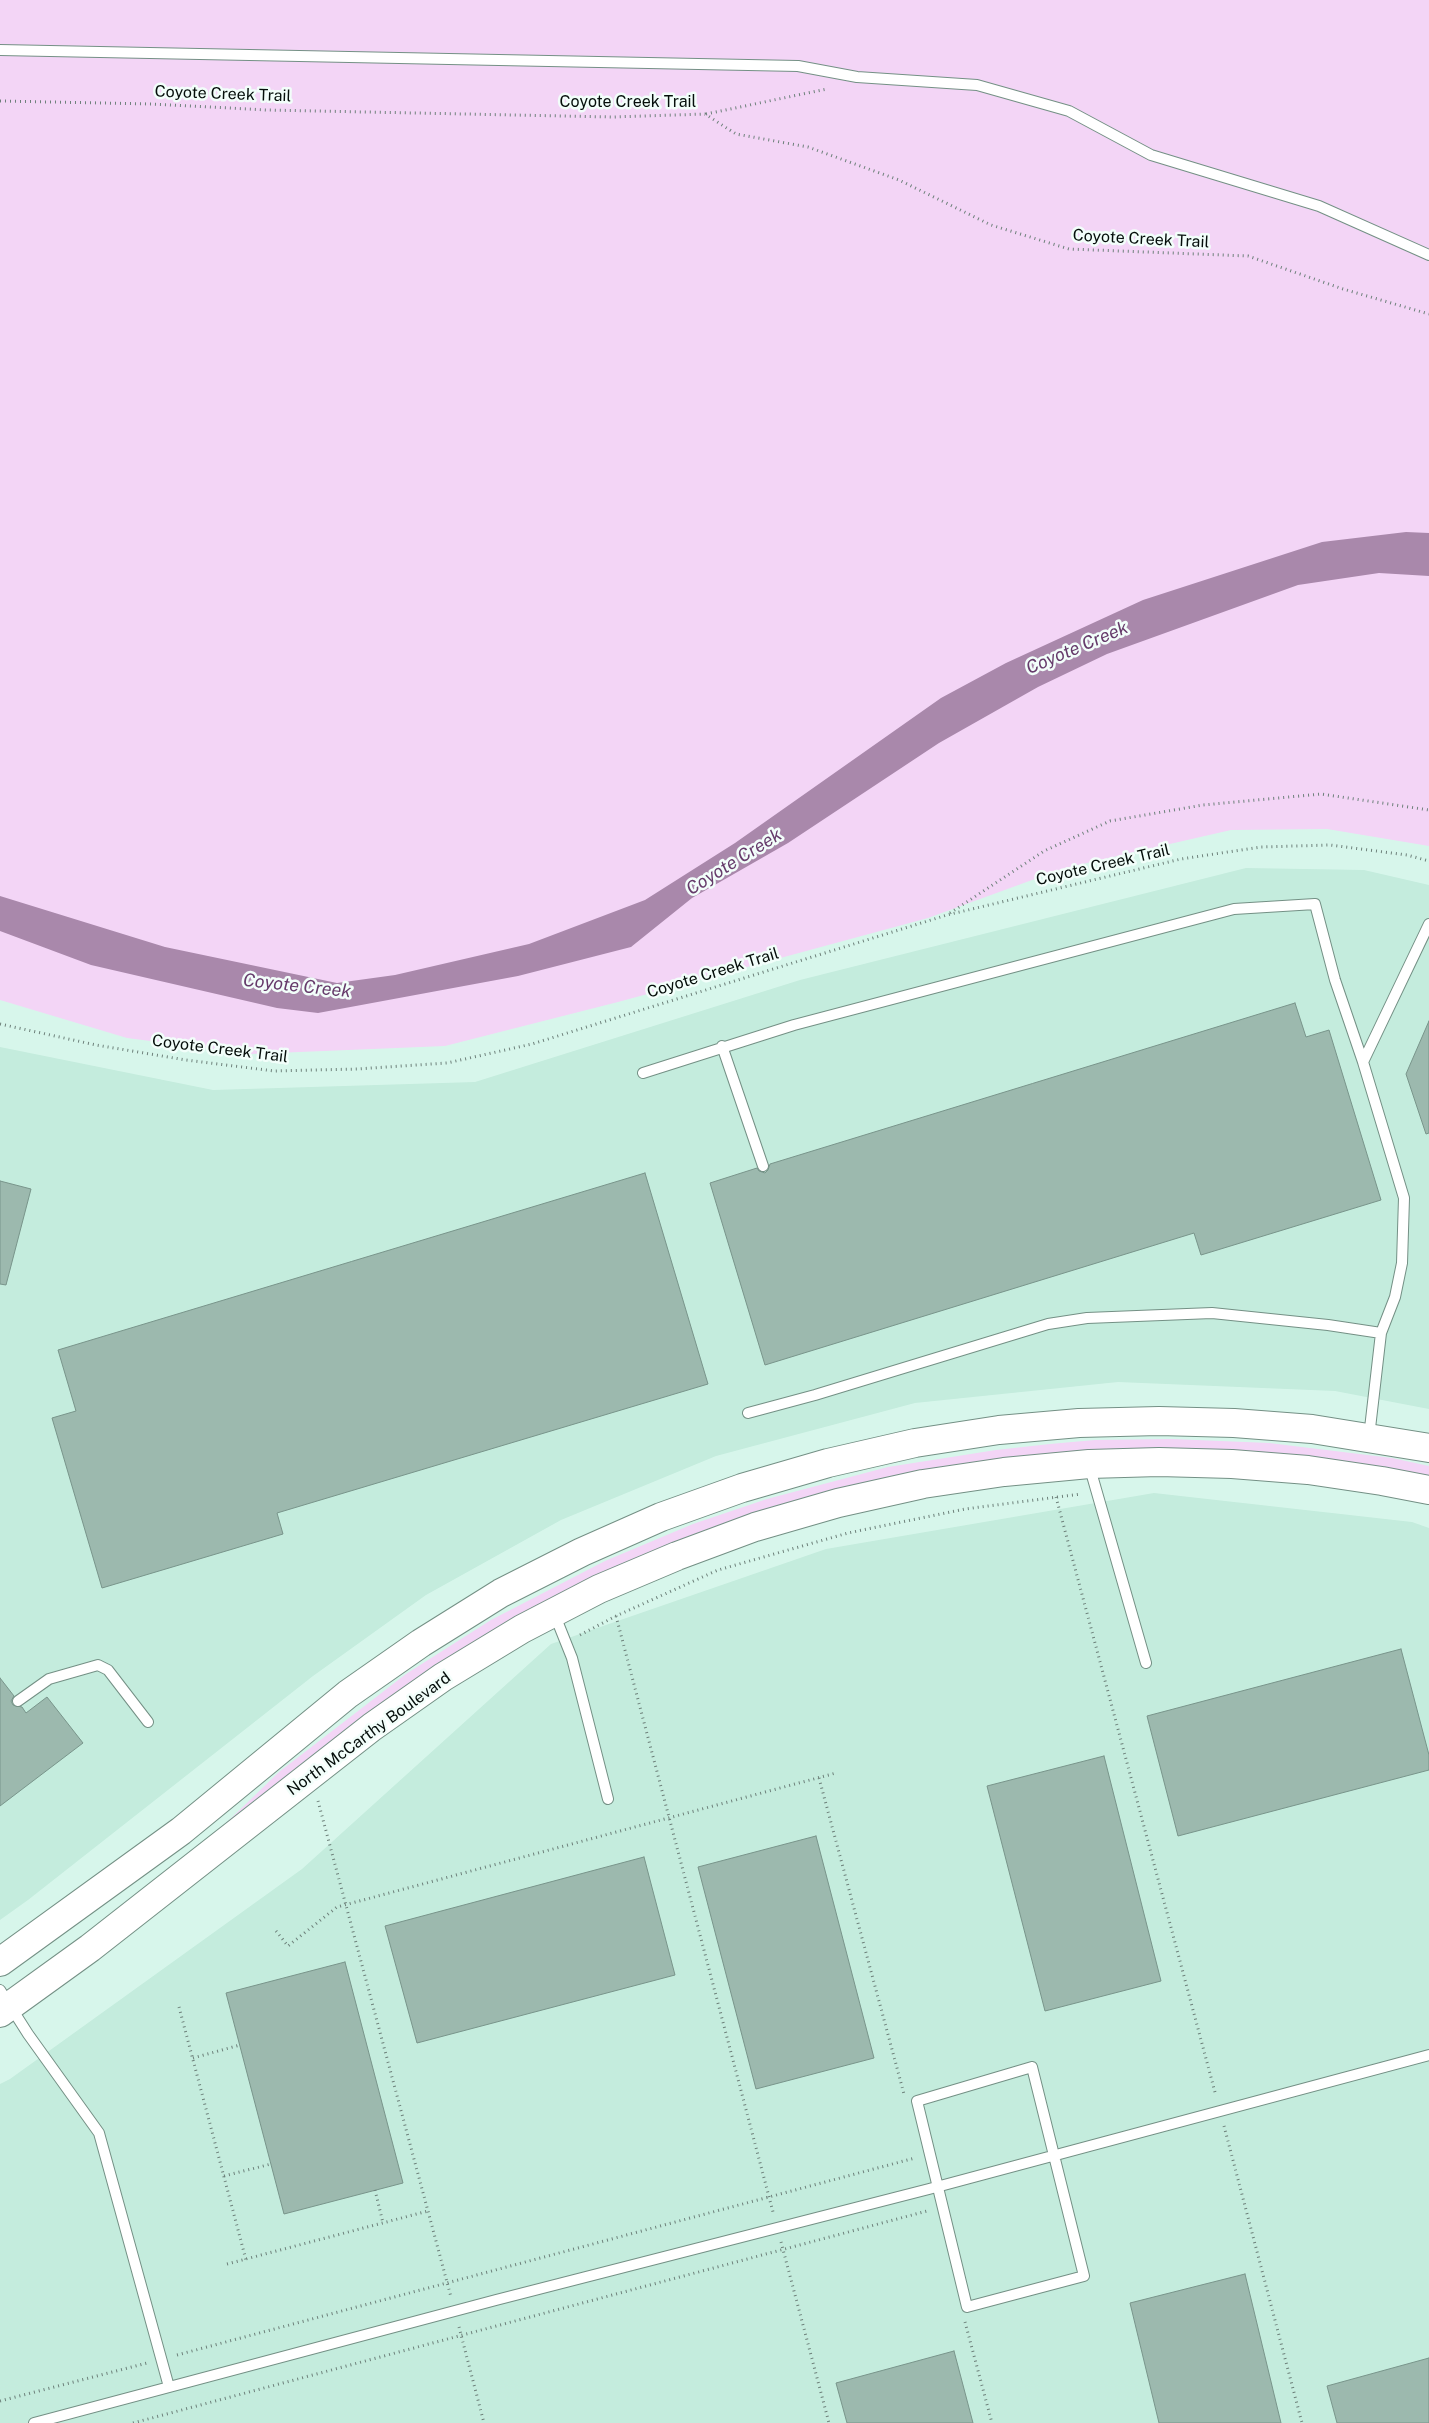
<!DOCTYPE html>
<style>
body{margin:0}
canvas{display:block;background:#d7f6eb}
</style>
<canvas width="1429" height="2423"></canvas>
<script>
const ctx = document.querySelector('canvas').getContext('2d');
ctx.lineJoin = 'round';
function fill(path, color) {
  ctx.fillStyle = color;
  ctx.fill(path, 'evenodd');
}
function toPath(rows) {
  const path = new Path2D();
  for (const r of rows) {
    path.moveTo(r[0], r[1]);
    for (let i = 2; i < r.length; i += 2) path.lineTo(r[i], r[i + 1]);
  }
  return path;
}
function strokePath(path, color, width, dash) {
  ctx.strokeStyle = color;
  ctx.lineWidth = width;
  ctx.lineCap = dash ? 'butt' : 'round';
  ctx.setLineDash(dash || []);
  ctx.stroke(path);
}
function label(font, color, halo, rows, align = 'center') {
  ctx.font = font + ' "Public Sans",sans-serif';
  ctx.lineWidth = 5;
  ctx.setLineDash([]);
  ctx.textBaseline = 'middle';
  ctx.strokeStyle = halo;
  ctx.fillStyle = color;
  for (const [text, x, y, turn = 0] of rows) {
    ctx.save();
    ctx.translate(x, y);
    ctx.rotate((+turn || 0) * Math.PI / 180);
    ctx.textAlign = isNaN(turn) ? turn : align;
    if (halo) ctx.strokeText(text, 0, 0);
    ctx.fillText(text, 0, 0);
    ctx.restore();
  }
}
const built = toPath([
 [1246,868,1364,870,1429,885,1429,1409,1335,1391,1118,1382,915,1403,716,1456,561,1520,426,1595,313,1676,28,1900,0,1920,0,1047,213,1090,475,1082,800,980],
 [1154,1493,1412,1522,1429,1528,1429,2423,0,2423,0,2084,10,2079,302,1869,551,1644,826,1549]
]);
const green = toPath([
 [0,0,1429,0,1429,846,1327,829,1231,830,1065,868,928,918,618,1002,445,1046,251,1054,127,1038,0,1000],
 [1172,1439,1269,1443,1392,1458,1429,1466,1429,1482,978,1468,575,1593,194,1854,279,1772,406,1674,491,1620,605,1561,693,1524,767,1499,888,1467,996,1450,1050,1444,1095,1440]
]);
const water = toPath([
 [1406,532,1429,533,1429,576,1379,573,1298,585,1107,654,1038,687,939,743,788,843,692,898,631,947,518,976,318,1013,277,1008,91,965,0,931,0,896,165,947,337,983,395,975,529,944,645,900,735,843,941,698,1006,663,1143,600,1322,542]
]);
const building = toPath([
 [1295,1003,1306,1037,1329,1030,1381,1200,1201,1255,1194,1233,765,1365,710,1183,757,1168,759,1171,765,1173,768,1170,770,1164,1295,1003],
 [1429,1021,1429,1133,1426,1134,1406,1074,1429,1021],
 [645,1173,708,1384,277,1513,283,1534,102,1588,52,1418,76,1411,58,1350,645,1173],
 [0,1181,31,1189,6,1285,0,1284,0,1181],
 [1401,1649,1429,1755,1429,1770,1178,1836,1147,1716,1401,1649],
 [0,1678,14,1696,11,1701,13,1705,22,1707,26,1713,47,1697,83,1743,0,1806,0,1678],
 [1104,1756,1161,1981,1045,2011,987,1786,1104,1756],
 [816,1836,874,2058,756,2089,698,1867,816,1836],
 [644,1857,675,1975,417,2043,385,1926,644,1857],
 [345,1962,403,2183,284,2214,226,1993,345,1962],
 [1245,2274,1281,2423,1159,2423,1130,2303,1245,2274],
 [954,2351,973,2423,847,2423,836,2383,954,2351],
 [1429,2358,1429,2423,1337,2423,1327,2386,1429,2358]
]);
const path = toPath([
 [0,101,152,104,267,110,613,117,705,114,736,134,808,147,899,180,991,225,1069,249,1248,256,1343,289,1429,314],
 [706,114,827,89],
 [950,913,1044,851,1110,821,1203,805,1321,794,1429,810],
 [0,1024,96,1045,186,1060,274,1071,357,1069,447,1063,532,1044,947,915,1181,859,1261,847,1330,845,1407,855,1429,861],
 [1056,1497,1216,2096],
 [616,1616,773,2212],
 [580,1635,616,1616,718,1570,848,1533,965,1509,1081,1494],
 [819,1778,904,2094],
 [318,1801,451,2297],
 [276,1931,288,1946,337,1907,836,1773],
 [179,2007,246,2260],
 [193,2058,240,2045],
 [1224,2126,1302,2423],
 [224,2176,271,2164],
 [375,2190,383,2223],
 [781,2242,829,2423],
 [227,2264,428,2211],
 [965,2322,992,2423],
 [459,2327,484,2423],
 [177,2355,915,2158],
 [0,2401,147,2363],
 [133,2423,927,2211]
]);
const lane = toPath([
 [0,50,798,66,857,77,977,85,1069,111,1151,155,1319,206,1429,255],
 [722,1046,763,1166],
 [1363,1062,1429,924],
 [643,1073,794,1025,1234,909,1315,904,1335,980,1363,1062,1404,1198,1402,1263,1395,1297,1381,1333,1369,1437],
 [748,1413,815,1395,1048,1324,1087,1318,1212,1313,1328,1325,1381,1333],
 [1089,1465,1146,1663],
 [554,1613,572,1658,608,1799],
 [18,1701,49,1679,98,1665,108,1670,148,1722],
 [0,1990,28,2034,99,2133,169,2387],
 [1032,2067,1084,2276,967,2307,917,2101,1032,2067],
 [34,2423,496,2300,929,2189,1429,2055]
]);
const secondary = toPath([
 [0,1962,181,1831,348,1694,421,1643,501,1593,582,1552,661,1517,742,1488,828,1463,915,1443,999,1430,1079,1423,1159,1421,1234,1423,1312,1429,1429,1448],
 [0,2013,90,1948,372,1727,443,1677,522,1629,599,1589,677,1556,755,1527,838,1503,923,1484,1004,1472,1089,1464,1159,1462,1232,1464,1308,1470,1382,1481,1429,1490]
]);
const streetNames = [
 ["Coyote Creek Trail",223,94,2],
 ["Coyote Creek Trail",628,102],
 ["Coyote Creek Trail",1141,239,3],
 ["Coyote Creek Trail",1103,865,-13],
 ["Coyote Creek Trail",713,973,-17],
 ["Coyote Creek Trail",220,1049,7],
 ["North McCarthy Boulevard",369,1734,-36]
];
const waterNames = [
 ["Coyote Creek",1077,648,-23],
 ["Coyote Creek",734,862,-32],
 ["Coyote Creek",297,986,6]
];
fill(built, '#c4ecdd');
fill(green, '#f3d5f6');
fill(water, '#a988ab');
fill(building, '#9cb9ae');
strokePath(building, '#79958b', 1);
strokePath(lane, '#749085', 12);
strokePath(secondary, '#749085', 30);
strokePath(path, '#6d807a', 3, [1, 4]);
strokePath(lane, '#fff', 10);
strokePath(secondary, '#fff', 28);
label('16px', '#050e0b', '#f2fefa', streetNames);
label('italic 18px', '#663b6b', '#f2fefa', waterNames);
</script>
